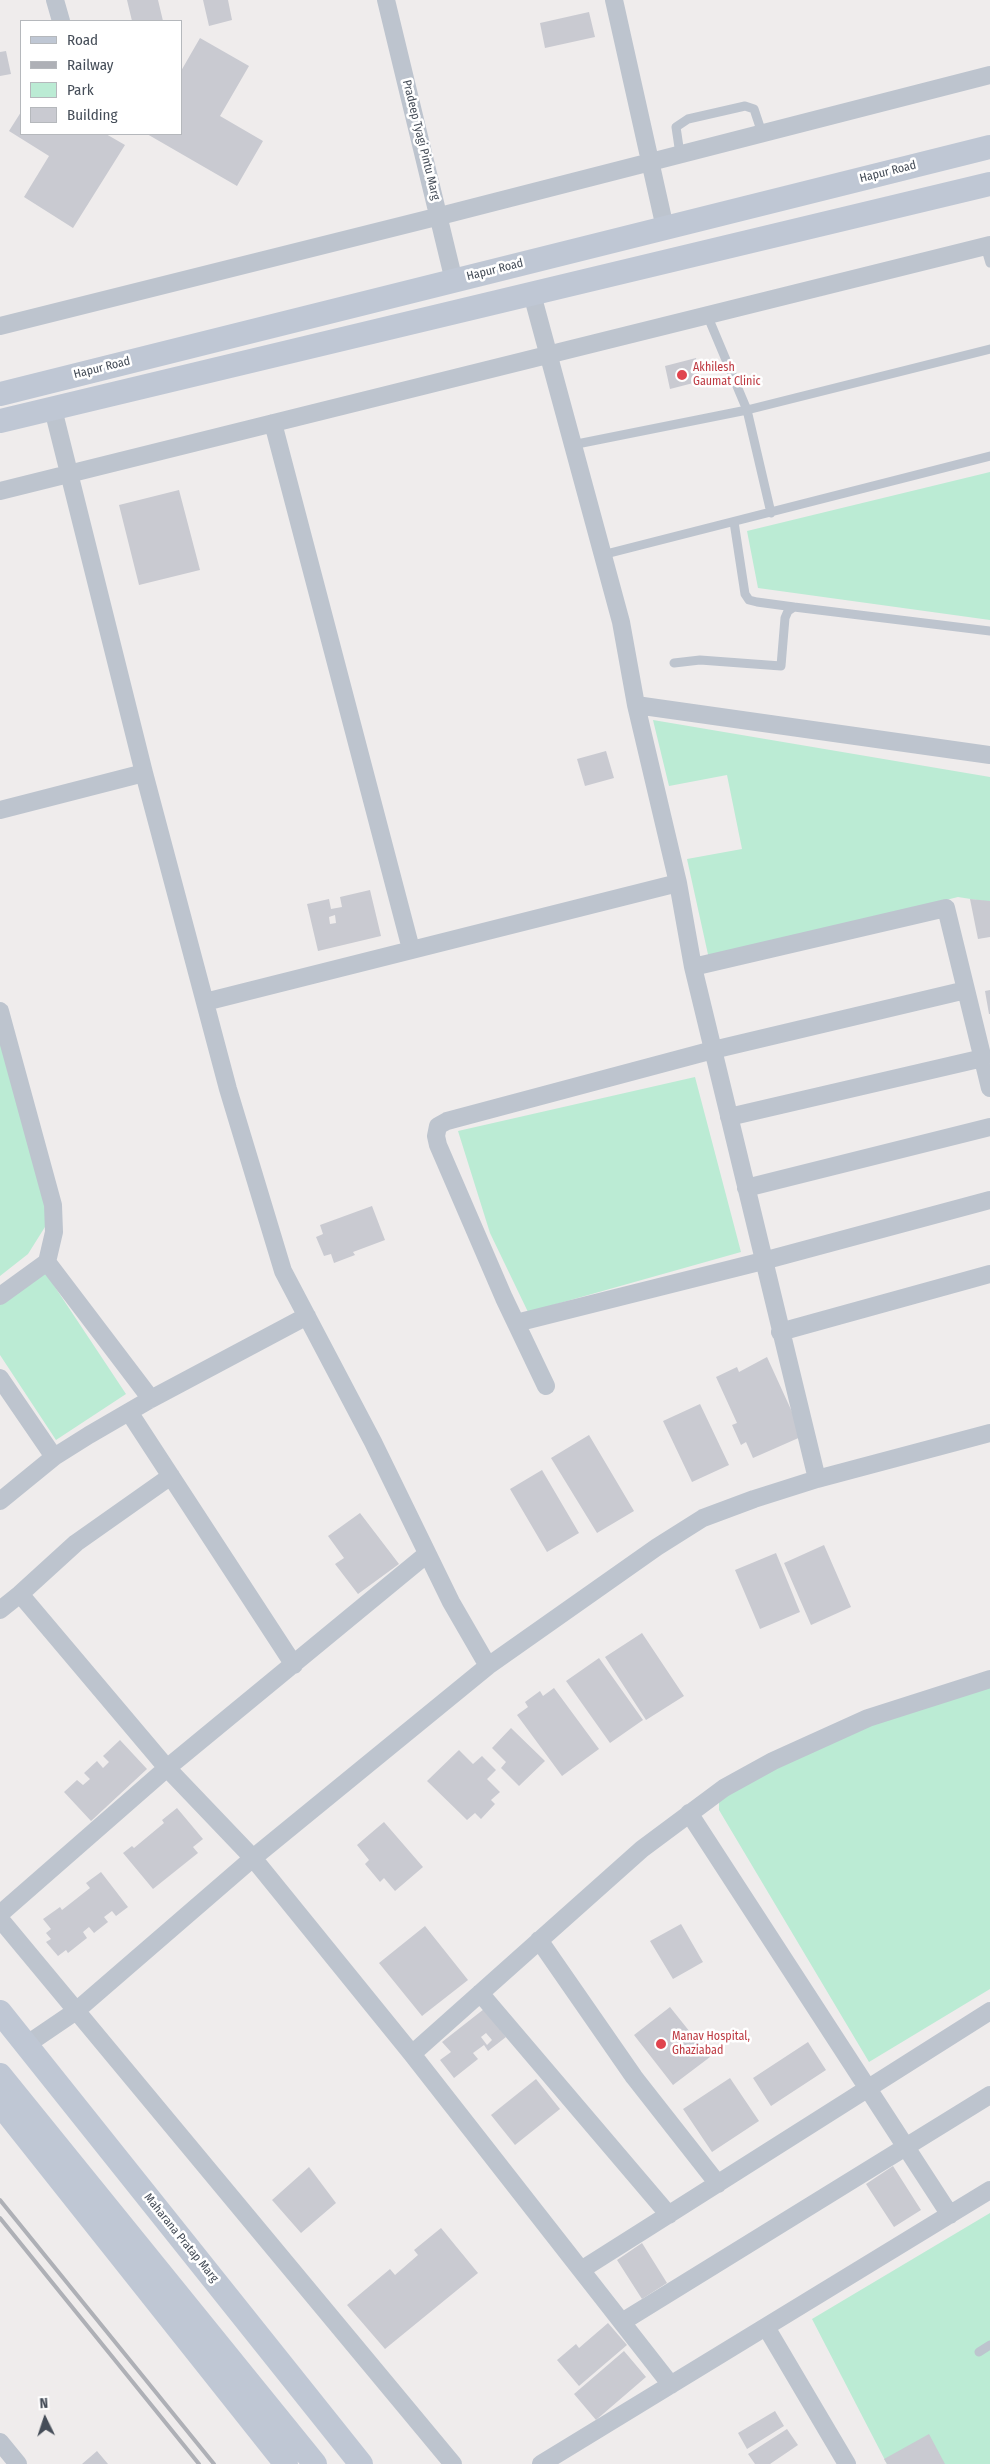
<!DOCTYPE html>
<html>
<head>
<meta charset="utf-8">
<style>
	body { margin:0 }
	#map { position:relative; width:990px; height:2464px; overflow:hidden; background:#efecec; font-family:"Fira Sans Condensed",sans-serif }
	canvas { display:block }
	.legend { position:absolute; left:20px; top:20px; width:162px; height:115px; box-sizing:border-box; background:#fff; border:1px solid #b5b8bc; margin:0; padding:6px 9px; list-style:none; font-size:15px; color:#454d58 }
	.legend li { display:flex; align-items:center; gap:10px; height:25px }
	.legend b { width:25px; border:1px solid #b5b8bc }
	.north { position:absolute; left:20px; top:2394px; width:50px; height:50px; -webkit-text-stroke:4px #fff; paint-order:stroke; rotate:356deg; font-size:14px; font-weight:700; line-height:20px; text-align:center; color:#454d58 }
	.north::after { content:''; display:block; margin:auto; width:18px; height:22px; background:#454d58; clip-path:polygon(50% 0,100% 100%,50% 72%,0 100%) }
</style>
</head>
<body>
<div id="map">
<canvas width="990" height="2464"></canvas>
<ul class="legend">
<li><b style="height:6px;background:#bfc7d4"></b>Road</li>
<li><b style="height:6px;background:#aeb0b6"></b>Railway</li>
<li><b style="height:14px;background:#bbebd4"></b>Park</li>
<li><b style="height:14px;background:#c9cad1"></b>Building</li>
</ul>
<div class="north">N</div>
</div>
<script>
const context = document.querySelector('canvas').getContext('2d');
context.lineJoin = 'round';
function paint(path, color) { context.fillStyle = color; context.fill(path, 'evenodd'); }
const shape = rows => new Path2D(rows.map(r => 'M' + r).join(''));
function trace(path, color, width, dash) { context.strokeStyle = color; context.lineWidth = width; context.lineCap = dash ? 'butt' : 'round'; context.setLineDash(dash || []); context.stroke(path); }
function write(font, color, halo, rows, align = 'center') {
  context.font = font + ' "Fira Sans Condensed",sans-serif'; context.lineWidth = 5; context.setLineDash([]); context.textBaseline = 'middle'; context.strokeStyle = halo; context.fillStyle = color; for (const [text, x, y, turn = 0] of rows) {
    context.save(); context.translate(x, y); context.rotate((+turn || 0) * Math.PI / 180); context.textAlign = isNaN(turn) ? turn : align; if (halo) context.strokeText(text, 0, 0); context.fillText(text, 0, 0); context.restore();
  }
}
paint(shape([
	[990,472,990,620,758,588,747,531],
	[653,720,990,777,990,902,958,897,709,959,687,859,742,849,727,775,669,786],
	[0,1038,50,1219,28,1254,0,1276],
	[695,1077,741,1252,528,1312,490,1233,458,1131],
	[45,1272,126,1394,56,1440,0,1355,0,1301],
	[990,1682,990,1989,869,2062,719,1810,719,1801,773,1761],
	[990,2213,990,2464,887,2464,812,2319]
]), '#bbebd4');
paint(shape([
	[127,0,158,0,163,21,132,21],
	[203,0,228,0,232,20,209,26],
	[589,12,595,37,545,48,540,23],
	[200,38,249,66,220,116,263,141,237,186,147,134,181,134,181,71],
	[6,51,11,74,0,76,0,52],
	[21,112,21,134,106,134,125,145,73,228,24,197,49,156,9,131],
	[696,358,701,381,670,389,665,366],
	[179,490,200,570,139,585,119,505],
	[606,751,614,778,585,786,577,759],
	[370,890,381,936,318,951,307,904,329,899,331,909,342,907,340,897],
	[335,915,336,923,330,924,329,917],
	[970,899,990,901,990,937,978,939],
	[990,990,990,1014,989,1014,985,991],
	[372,1206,385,1240,353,1252,355,1255,334,1263,331,1254,324,1256,316,1237,323,1234,320,1225],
	[767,1357,803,1436,753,1458,746,1442,741,1445,732,1425,737,1423,716,1377,737,1367,739,1372],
	[700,1404,729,1465,692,1482,663,1421],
	[589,1435,634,1511,597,1533,551,1458],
	[542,1470,579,1533,547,1552,510,1489],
	[360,1513,399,1564,358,1594,335,1564,344,1558,328,1536],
	[824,1545,851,1607,811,1625,784,1563],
	[776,1553,800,1612,760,1629,735,1570],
	[642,1633,684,1696,646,1720,605,1657],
	[599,1658,643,1720,610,1743,566,1681],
	[554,1688,599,1749,562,1776,517,1715,528,1707,525,1702,540,1691,543,1696],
	[511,1728,545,1761,519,1786,501,1768,506,1762,492,1748],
	[120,1740,147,1769,91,1821,64,1792,77,1780,83,1785,90,1779,84,1773,97,1761,103,1768,109,1762,103,1756],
	[459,1750,473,1764,482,1756,496,1770,487,1779,500,1792,491,1800,495,1804,481,1819,475,1813,467,1820,427,1781],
	[177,1808,203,1839,193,1847,198,1853,153,1889,123,1853,132,1846,134,1848,164,1823,162,1820],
	[384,1822,423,1867,395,1891,384,1878,380,1882,365,1864,369,1860,357,1845],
	[101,1872,128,1907,116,1916,112,1911,104,1917,108,1922,94,1933,89,1927,83,1932,87,1938,68,1953,66,1950,58,1956,46,1942,51,1939,46,1933,51,1929,43,1919,60,1907,62,1910,90,1888,86,1883],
	[681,1924,703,1962,673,1979,650,1941],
	[425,1926,468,1980,422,2016,379,1963],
	[670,2007,710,2057,673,2085,634,2035],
	[484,2009,506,2037,488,2051,484,2045,473,2053,478,2059,454,2078,440,2060,451,2052,442,2042],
	[486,2033,492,2040,487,2045,481,2037],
	[808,2042,826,2070,771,2106,753,2078],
	[730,2078,759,2121,712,2152,683,2109],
	[536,2079,560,2109,515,2145,491,2115],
	[893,2166,921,2210,894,2227,866,2184],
	[309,2167,336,2203,301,2233,272,2200],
	[441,2228,478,2273,385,2349,347,2305,390,2269,395,2275,418,2255,414,2250],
	[642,2243,667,2283,642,2299,617,2260],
	[608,2323,627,2345,579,2386,557,2360,576,2344,579,2348],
	[624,2351,646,2377,596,2420,574,2394],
	[775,2411,784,2426,747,2449,738,2433],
	[787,2429,798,2445,770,2464,755,2464,748,2454],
	[929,2434,945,2464,887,2464,884,2459],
	[97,2451,108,2464,82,2464]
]), '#c9cad1');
trace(shape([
	[680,154,676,127,688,119,745,106,754,109,762,133],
	[985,246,990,263],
	[708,317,747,410,771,513],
	[572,445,747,410,990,349],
	[734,522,745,594,749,600,757,602,794,607],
	[602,555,990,456],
	[674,663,700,660,781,666,785,618,788,611,794,607,990,631],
	[979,2352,990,2345]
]), '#bdc4ce', 9);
trace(shape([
	[55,0,61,21],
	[386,0,454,281],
	[614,0,665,228],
	[532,294,621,622,636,705,678,883,693,967,817,1479],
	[0,326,440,216,990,75],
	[53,409,144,773,228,1089,283,1271,373,1442,451,1602,488,1666],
	[273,423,411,949],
	[0,491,990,245],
	[636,705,990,755],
	[0,810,144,773],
	[693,967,946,908,990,1088],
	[205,1002,678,883],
	[0,1011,53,1205,54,1232,47,1262,151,1399],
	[729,1117,983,1058],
	[746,1188,990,1127],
	[0,1296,47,1262],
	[516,1323,763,1261,990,1200],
	[780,1332,990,1274],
	[0,1378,54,1457],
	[546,1386,504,1298,438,1145,436,1136,438,1126,447,1121,713,1050,966,990],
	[129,1412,294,1665],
	[0,1501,54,1457,89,1435,151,1399,307,1316],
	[20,1594,76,1543,171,1476],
	[0,1610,20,1594,167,1768,253,1858,412,2054,671,2385],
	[689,1813,950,2215],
	[0,1914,167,1768,427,1554],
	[0,1919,453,2464],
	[539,1940,634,2077,718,2184],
	[480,1993,669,2215],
	[26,2045,76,2011,253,1858,488,1666,657,1547,703,1518,754,1499,817,1479,990,1433],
	[412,2054,642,1849,724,1788,773,1761,868,1718,990,1679],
	[581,2270,990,2011],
	[622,2322,990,2095],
	[766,2327,847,2464],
	[0,2442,18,2464],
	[541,2464,990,2190]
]), '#bdc4ce', 18);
trace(shape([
	[0,394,990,147],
	[0,421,990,184],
	[0,2012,361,2464],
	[0,2075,315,2464],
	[0,2104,286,2464]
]), '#bfc7d4', 24);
trace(shape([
	[0,2200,214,2464],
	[0,2218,199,2464]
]), '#aeb0b6', 4);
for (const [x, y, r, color] of [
	[682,375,6,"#e0444e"],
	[661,2044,6,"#e0444e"]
]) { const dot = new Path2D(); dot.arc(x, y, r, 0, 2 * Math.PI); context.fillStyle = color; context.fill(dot); trace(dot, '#fff', 2); }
write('12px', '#454d58', '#fff', [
	["Pradeep Tyagi Pintu Marg",421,140,76],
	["Hapur Road",888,172,-14],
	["Hapur Road",495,270,-14],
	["Hapur Road",102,368,-14],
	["Maharana Pratap Marg",181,2238,51]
]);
write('12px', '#be3a42', '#fff', [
	["Akhilesh",693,368],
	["Gaumat Clinic",693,382],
	["Manav Hospital,",672,2037],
	["Ghaziabad",672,2051]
], 'left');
</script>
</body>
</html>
